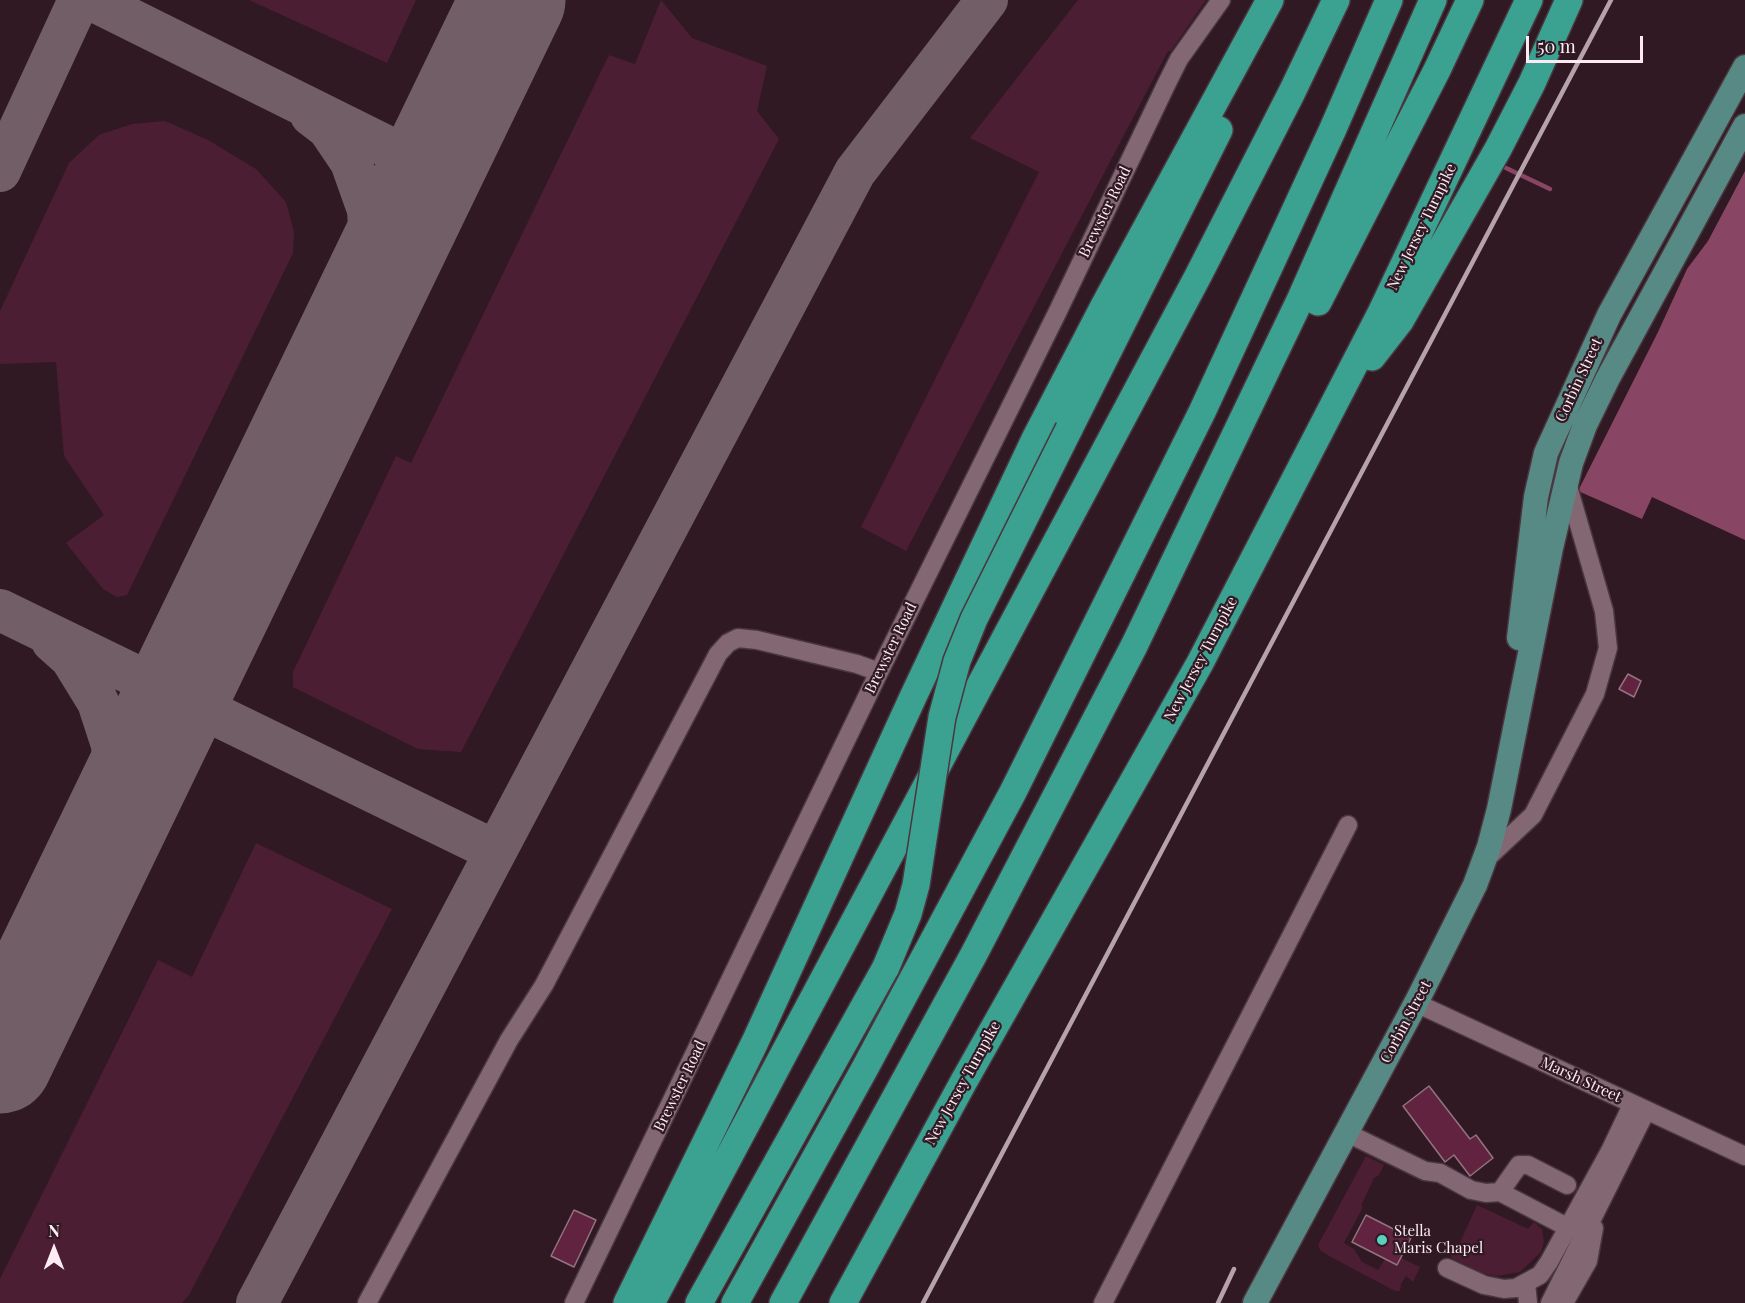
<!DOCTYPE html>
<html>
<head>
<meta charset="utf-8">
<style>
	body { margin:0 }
	#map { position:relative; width:1745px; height:1303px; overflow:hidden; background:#301923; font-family:"Playfair Display",serif }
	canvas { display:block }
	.north { position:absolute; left:24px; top:1219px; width:60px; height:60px; -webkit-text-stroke:4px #301923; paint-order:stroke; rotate:0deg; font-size:16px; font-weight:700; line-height:24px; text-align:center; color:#fcebf2 }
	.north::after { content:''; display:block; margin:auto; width:21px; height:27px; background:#fcebf2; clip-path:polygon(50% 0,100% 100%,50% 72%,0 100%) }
	.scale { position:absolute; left:1526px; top:36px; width:117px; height:27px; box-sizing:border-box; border:3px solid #fcebf2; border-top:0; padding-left:8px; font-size:18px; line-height:21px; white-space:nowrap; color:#fcebf2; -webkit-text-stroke:4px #301923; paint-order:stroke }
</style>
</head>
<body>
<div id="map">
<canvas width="1745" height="1303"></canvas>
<div class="north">N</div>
<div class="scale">50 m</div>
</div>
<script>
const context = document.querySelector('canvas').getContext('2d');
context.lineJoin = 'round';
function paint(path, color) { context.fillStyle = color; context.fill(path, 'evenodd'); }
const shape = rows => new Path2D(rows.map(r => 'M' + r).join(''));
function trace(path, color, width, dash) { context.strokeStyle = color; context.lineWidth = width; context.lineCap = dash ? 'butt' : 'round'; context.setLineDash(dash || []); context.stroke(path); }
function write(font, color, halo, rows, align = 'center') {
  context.font = font + ' "Playfair Display",serif'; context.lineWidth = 4.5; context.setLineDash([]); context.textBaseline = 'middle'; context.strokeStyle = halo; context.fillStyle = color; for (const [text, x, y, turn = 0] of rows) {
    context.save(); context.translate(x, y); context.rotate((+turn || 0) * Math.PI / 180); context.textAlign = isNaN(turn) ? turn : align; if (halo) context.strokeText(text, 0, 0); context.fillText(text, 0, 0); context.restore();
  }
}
paint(shape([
	[249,0,416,0,387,63],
	[661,0,692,38,767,66,757,111,779,139,461,752,418,749,293,687,293,672,396,456,411,463,609,55,635,64],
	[1078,0,1206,0,1171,51,1168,51,906,551,861,527,1039,172,970,138],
	[165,121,208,140,256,169,286,202,294,232,293,253,127,595,117,597,103,589,66,543,104,515,64,456,56,362,0,364,0,311,69,163,99,135,132,124],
	[256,843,392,909,189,1295,182,1303,0,1303,0,1279,158,960,192,977],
	[1366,1156,1384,1165,1379,1175,1374,1178,1361,1206,1363,1207,1344,1243,1354,1249,1362,1262,1378,1270,1385,1259,1397,1265,1401,1258,1420,1267,1413,1282,1406,1276,1401,1284,1400,1291,1395,1291,1331,1257,1320,1250,1318,1245],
	[1477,1205,1528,1229,1534,1222,1542,1229,1544,1242,1541,1252,1520,1272,1496,1276,1481,1273,1453,1259,1445,1249,1448,1242,1458,1247]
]), '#4c1e33');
paint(shape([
	[1745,171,1745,540,1652,497,1642,519,1578,491,1658,332,1687,269,1708,241]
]), '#894664');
trace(shape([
	[1506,168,1550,189]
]), '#894664', 4.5);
trace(shape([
	[92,0,432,169],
	[311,115,328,128,351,162,368,210,371,258,365,298,349,339],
	[0,171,79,0],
	[0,610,495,851],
	[52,641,71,658,98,702,112,745,116,794,103,839,88,878],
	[257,1303,855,172,987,0]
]), '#725e66', 42);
trace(shape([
	[0,1061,513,0]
]), '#725e66', 105);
const building = shape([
	[1628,674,1641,681,1634,697,1619,689,1628,674],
	[1429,1086,1470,1139,1476,1135,1493,1158,1470,1176,1454,1155,1445,1162,1403,1106,1429,1086],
	[574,1210,596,1220,574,1267,551,1256,574,1210],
	[1366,1215,1411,1238,1397,1265,1352,1242,1366,1215]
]);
paint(building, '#622341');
trace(building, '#91747f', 1.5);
const minor = shape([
	[1485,860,1533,815,1595,694,1608,648,1604,611,1567,483],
	[1416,1003,1745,1156],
	[1347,1133,1425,1171,1440,1173,1471,1190,1486,1193,1500,1192,1567,1227],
	[1500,1192,1519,1165,1528,1165,1567,1185],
	[1447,1268,1484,1285,1504,1289,1516,1288,1540,1275,1549,1262,1611,1149,1632,1105],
	[1526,1283,1528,1303],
	[367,1303,509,1040,544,985,718,654,728,643,738,638,757,640,857,664,879,672],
	[574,1303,879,672,1058,311,1166,85,1179,59,1221,0],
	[1103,1303,1348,825],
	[1550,1303,1646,1111],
	[1564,1303,1588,1261,1594,1228]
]);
const major = shape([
	[1519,638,1536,497,1546,453,1609,315,1745,67],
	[1255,1303,1416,1003,1475,885,1489,847,1499,809,1551,548,1571,463,1585,425,1608,378,1745,126]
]);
const highway = shape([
	[1318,302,1437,70,1470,0],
	[1372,357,1400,321,1498,149,1532,83,1569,0],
	[1069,429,1219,130],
	[627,1303,755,1042,913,697,1035,439,1104,306,1270,0],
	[651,1303,1198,276,1292,92,1336,0],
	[699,1303,886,967],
	[735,1303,865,1068,1013,792,1202,412,1332,131,1389,0],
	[783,1303,974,954,1134,646,1301,298,1433,0],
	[843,1303,964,1081,1200,663,1381,313,1529,0]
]);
trace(minor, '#49373f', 21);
trace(major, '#49373f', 27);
trace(highway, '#49373f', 30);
trace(minor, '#836772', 18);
trace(major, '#588a85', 24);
trace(highway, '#3ba191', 27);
trace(shape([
	[923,1303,1611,0],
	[1218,1303,1234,1269]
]), '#b5a2aa', 4.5);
const highwayBridge = shape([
	[886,967,908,914,916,885,942,717,957,661,974,619,1069,429]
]);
trace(highwayBridge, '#49373f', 30, []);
trace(highwayBridge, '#3ba191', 27);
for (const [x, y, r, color] of [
	[1382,1240,6,"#5bcebc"]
]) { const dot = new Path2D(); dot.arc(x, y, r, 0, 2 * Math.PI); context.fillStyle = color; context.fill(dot); trace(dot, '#301923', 2); }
write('15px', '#fcebf2', '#301923', [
	["Brewster Road",1105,212,-64],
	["New Jersey Turnpike",1422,227,-64],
	["Corbin Street",1579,380,-65],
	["Brewster Road",891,648,-64],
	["New Jersey Turnpike",1201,659,-62],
	["Corbin Street",1406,1022,-62],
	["Marsh Street",1581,1080,25],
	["New Jersey Turnpike",963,1083,-61],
	["Brewster Road",680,1086,-64]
]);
write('15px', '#fcebf2', '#301923', [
	["Stella",1394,1231],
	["Maris Chapel",1394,1248]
], 'left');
</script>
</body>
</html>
